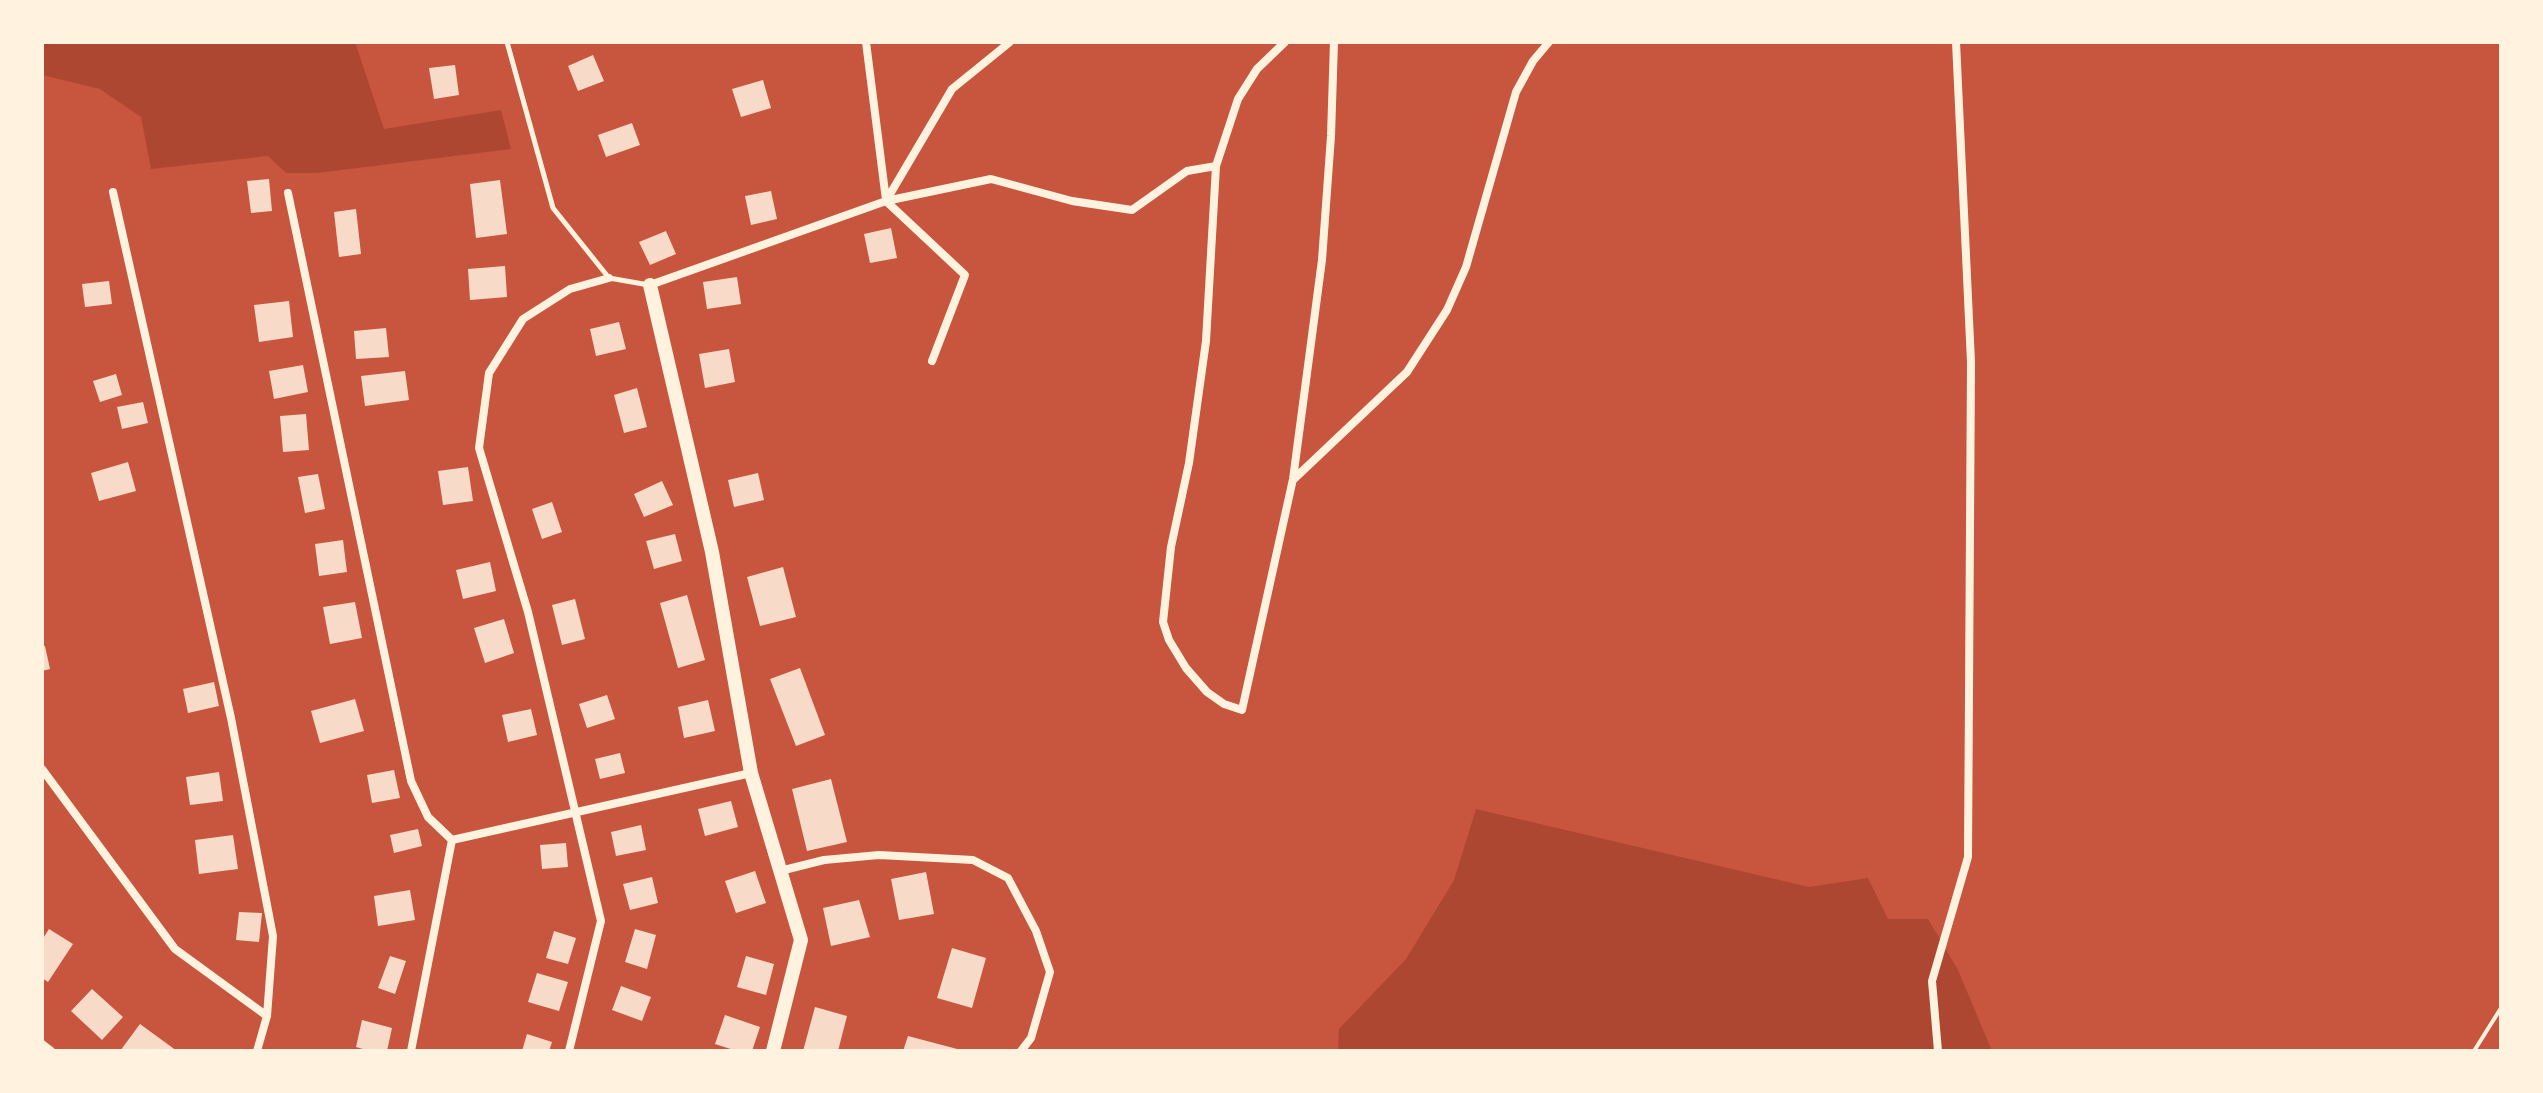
<!DOCTYPE html>
<html>
<head>
<meta charset="utf-8">
<style>
	body { margin:0 }
	#map { position:relative; width:2543px; height:1093px; overflow:hidden; background:#c8553d; font-family:"Noto Sans",sans-serif }
	canvas { display:block }
	.frame { position:absolute; inset:0; border:44px solid #fff3e0; pointer-events:none }
</style>
</head>
<body>
<div id="map">
<canvas width="2543" height="1093"></canvas>
<div class="frame"></div>
</div>
<script>
const context = document.querySelector('canvas').getContext('2d');
context.lineJoin = 'round';
function paint(path, color) { context.fillStyle = color; context.fill(path, 'evenodd'); }
const shape = rows => new Path2D(rows.map(r => 'M' + r).join(''));
function trace(path, color, width, dash) { context.strokeStyle = color; context.lineWidth = width; context.lineCap = dash ? 'butt' : 'round'; context.setLineDash(dash || []); context.stroke(path); }
paint(shape([
	[42,42,355,42,384,129,501,110,511,149,317,173,286,173,268,156,151,169,141,117,100,89,42,75],
	[1476,809,1809,887,1868,878,1888,919,1928,919,1958,970,1992,1051,1338,1051,1339,1029,1406,959,1454,880]
]), '#ae4732');
paint(shape([
	[593,55,604,81,578,91,568,66],
	[455,65,459,95,434,99,429,68],
	[763,80,771,108,741,117,732,89],
	[632,123,640,145,606,157,598,135],
	[269,179,272,211,251,213,247,181],
	[500,180,507,234,476,238,470,184],
	[771,191,777,219,751,225,745,196],
	[356,209,361,254,339,257,334,212],
	[891,228,897,258,870,263,864,234],
	[666,231,676,254,650,265,639,242],
	[505,266,507,297,470,300,468,269],
	[737,277,741,304,707,309,703,282],
	[109,281,112,304,85,307,82,284],
	[289,301,293,337,259,342,254,305],
	[619,322,626,349,596,356,590,329],
	[386,328,389,357,356,359,354,331],
	[729,349,735,382,705,388,699,354],
	[303,365,308,392,274,399,269,371],
	[405,371,409,400,365,406,361,376],
	[116,374,122,395,100,402,93,381],
	[637,388,647,427,624,433,614,395],
	[143,402,148,423,122,429,117,407],
	[306,414,309,450,283,452,280,416],
	[128,462,136,491,99,501,91,473],
	[468,467,473,501,443,505,438,471],
	[758,473,764,500,734,507,728,480],
	[318,474,325,509,305,513,298,477],
	[662,481,673,505,644,517,634,494],
	[552,502,562,532,542,539,532,509],
	[675,534,682,561,654,569,646,541],
	[343,540,347,572,319,576,315,544],
	[490,562,496,591,463,599,456,570],
	[783,567,796,617,760,626,747,577],
	[687,595,705,660,678,668,660,603],
	[575,599,585,639,562,645,552,605],
	[355,602,362,638,330,644,323,607],
	[504,619,514,653,485,663,474,628],
	[42,646,45,646,50,669,42,671],
	[800,668,825,735,796,746,770,679],
	[214,682,219,706,188,713,183,689],
	[607,695,615,719,587,728,579,704],
	[355,699,364,731,320,743,311,711],
	[708,700,715,731,684,738,678,707],
	[531,709,537,735,508,742,502,715],
	[620,753,625,773,600,779,595,759],
	[394,770,400,798,372,803,367,775],
	[219,772,223,801,190,805,186,777],
	[831,779,847,842,807,851,792,789],
	[731,801,738,827,705,836,698,809],
	[641,825,646,850,616,856,611,832],
	[418,829,422,846,394,853,390,835],
	[233,835,238,869,199,874,195,840],
	[566,843,568,867,542,869,540,845],
	[755,871,766,903,736,913,725,881],
	[926,872,934,914,899,920,891,879],
	[652,877,658,903,630,910,623,884],
	[410,890,415,920,378,926,374,896],
	[859,900,870,937,831,946,823,908],
	[239,912,262,913,259,942,236,940],
	[49,929,73,944,48,982,42,978,42,940],
	[635,929,656,935,647,969,625,962],
	[554,931,576,938,568,964,546,958],
	[952,948,986,958,972,1008,937,998],
	[390,956,406,961,395,994,378,988],
	[746,956,774,964,766,995,737,987],
	[537,973,568,982,559,1011,528,1002],
	[621,986,651,997,642,1021,612,1010],
	[92,989,123,1017,102,1040,71,1011],
	[815,1007,847,1016,838,1051,803,1051],
	[725,1015,760,1027,752,1051,737,1051,715,1044],
	[362,1020,392,1028,387,1051,370,1051,356,1047],
	[140,1024,177,1051,120,1051],
	[527,1034,552,1042,549,1051,522,1051],
	[908,1036,961,1050,961,1051,903,1051]
]), '#f7dbc8');
trace(shape([
	[2474,1051,2501,1008]
]), '#fff3e0', 4);
trace(shape([
	[507,42,553,208,609,278,649,285]
]), '#fff3e0', 5);
trace(shape([
	[866,42,886,200],
	[1216,166,1238,99,1257,69,1285,42],
	[113,192,231,718,273,936,267,1016,257,1051],
	[288,193,411,781,428,817,452,840,751,773],
	[650,285,886,201,952,89,1010,42],
	[932,361,965,275,886,201,991,179,1072,201,1132,210,1187,171,1216,166,1206,341,1189,463,1171,547,1163,622,1169,640,1186,668,1207,692,1224,704,1242,710,1293,479,1322,260,1331,136,1334,42],
	[1294,479,1407,372,1447,310,1466,267,1516,92,1533,61,1549,42],
	[42,769,175,949,267,1016],
	[780,871,824,860,879,855,973,860,1008,878,1036,931,1050,972,1031,1038,1021,1051],
	[42,1044,51,1051],
	[411,1051,452,840],
	[569,1051,601,921,528,612,479,448,489,373,523,319,570,289,609,278],
	[1938,1051,1932,981,1968,857,1971,362,1956,42]
]), '#fff3e0', 8);
trace(shape([
	[650,285,712,552,751,773,801,940,773,1051]
]), '#fff3e0', 14);
</script>
</body>
</html>
